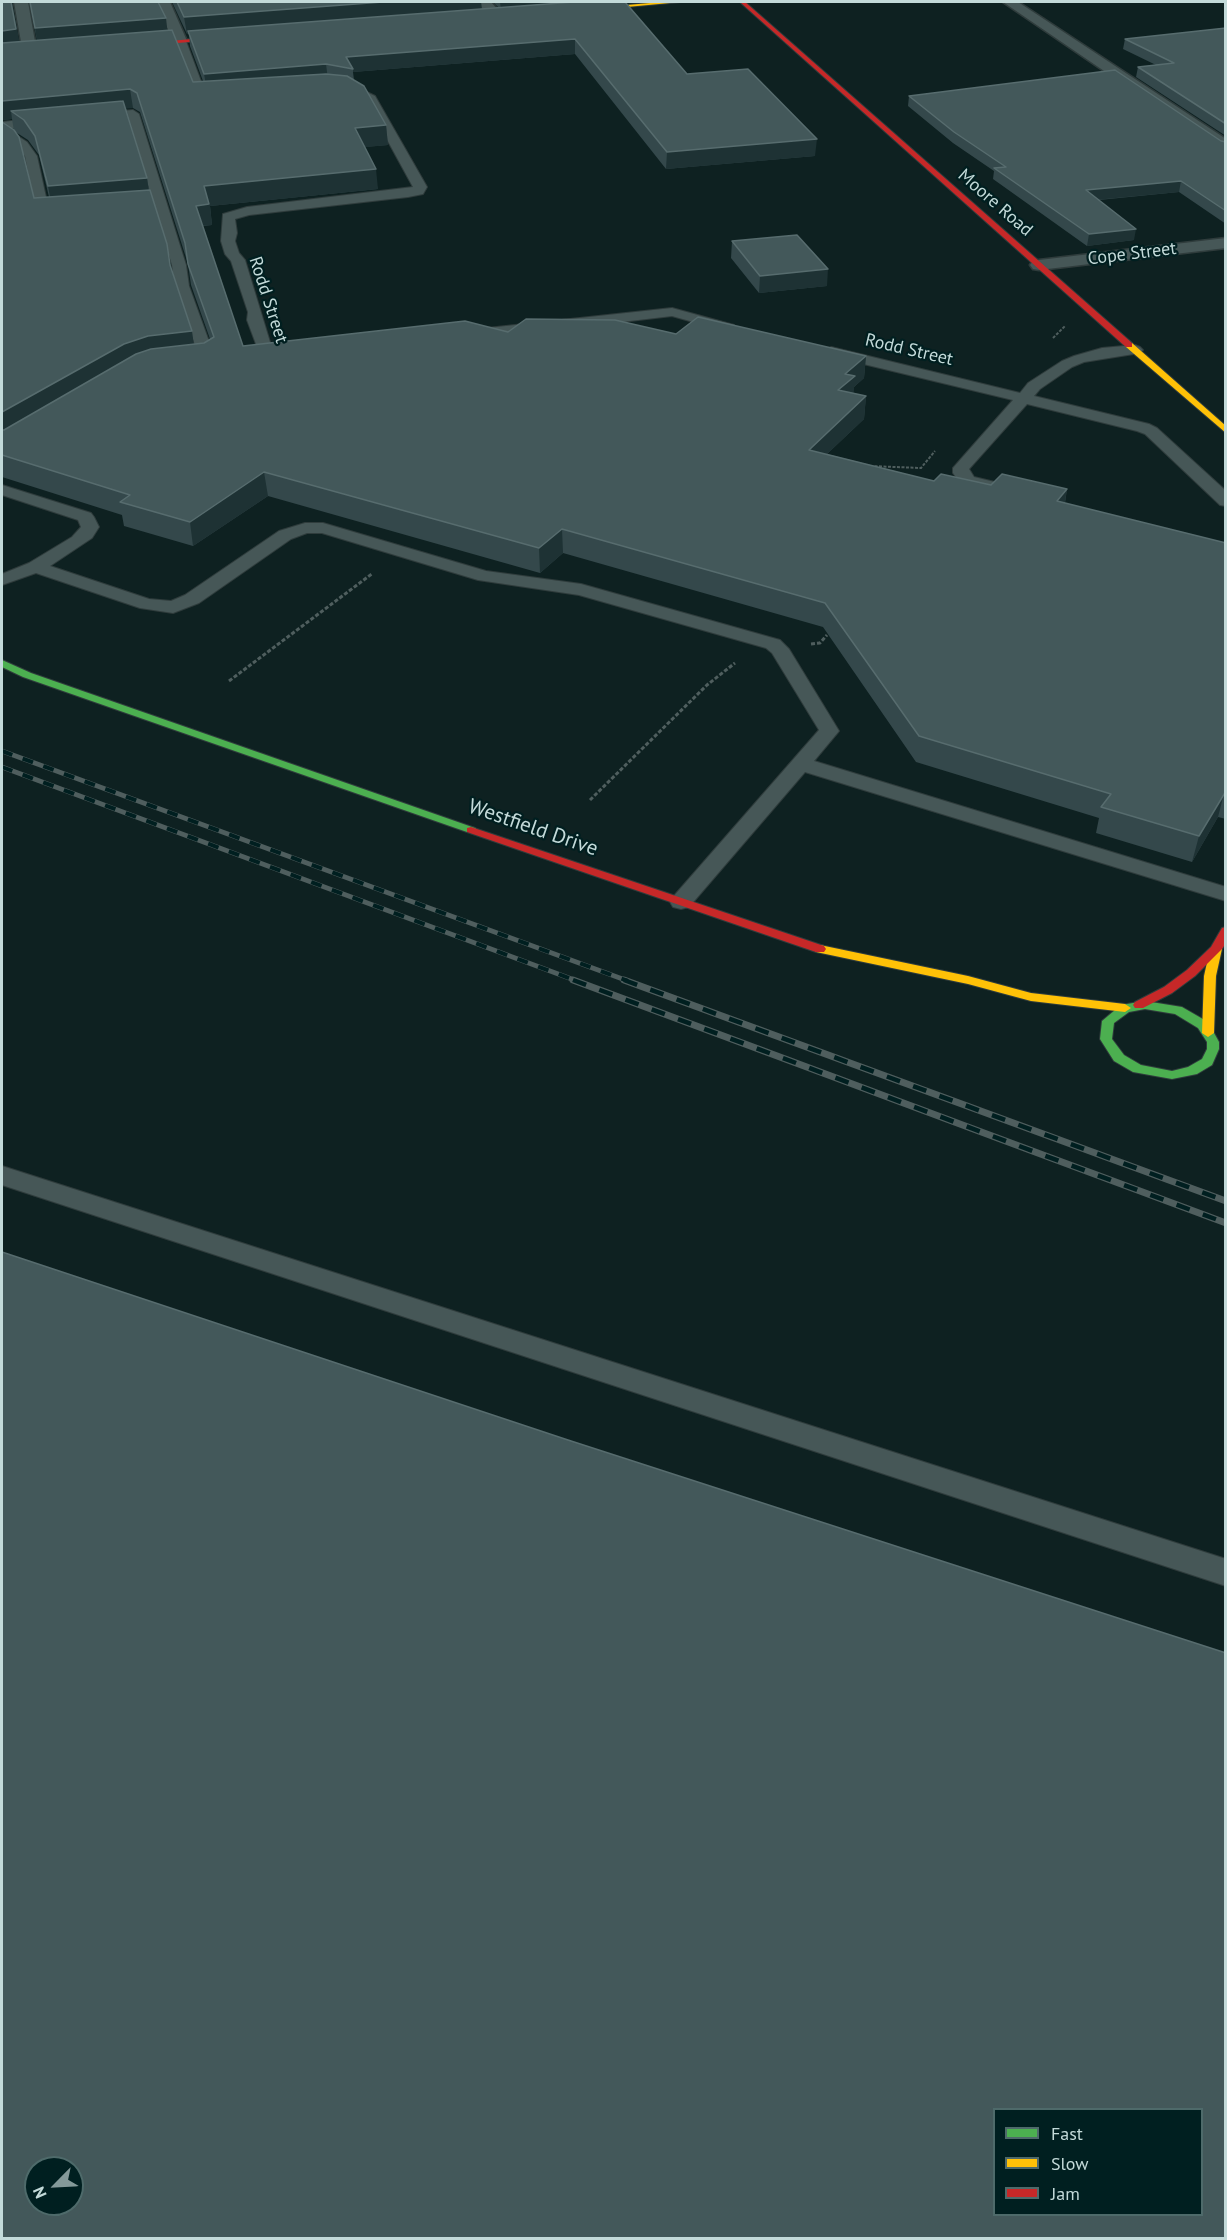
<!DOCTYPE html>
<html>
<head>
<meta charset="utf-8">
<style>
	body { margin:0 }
	#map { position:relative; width:1227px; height:2240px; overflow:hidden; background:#0e2121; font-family:"PT Sans",sans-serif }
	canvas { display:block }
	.frame { position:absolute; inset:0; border:3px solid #c3dad9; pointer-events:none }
	.legend { position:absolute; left:993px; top:2108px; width:210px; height:108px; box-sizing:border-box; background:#001f20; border:2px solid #4e6a6a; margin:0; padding:8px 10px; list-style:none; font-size:18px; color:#c3dad9 }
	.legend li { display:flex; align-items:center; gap:12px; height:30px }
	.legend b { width:30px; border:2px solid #4e6a6a }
	.north { position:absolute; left:24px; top:2156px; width:60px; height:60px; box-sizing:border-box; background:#001f20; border:2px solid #4e6a6a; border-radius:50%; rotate:246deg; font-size:16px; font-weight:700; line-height:24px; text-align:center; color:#c3dad9 }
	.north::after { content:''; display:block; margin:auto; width:21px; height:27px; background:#849999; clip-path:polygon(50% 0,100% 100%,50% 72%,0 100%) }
</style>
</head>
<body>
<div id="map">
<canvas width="1227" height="2240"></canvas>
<div class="frame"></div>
<ul class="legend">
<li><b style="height:8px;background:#4caf50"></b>Fast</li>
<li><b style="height:8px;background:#ffc107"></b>Slow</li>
<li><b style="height:8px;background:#c62828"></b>Jam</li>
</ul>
<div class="north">N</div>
</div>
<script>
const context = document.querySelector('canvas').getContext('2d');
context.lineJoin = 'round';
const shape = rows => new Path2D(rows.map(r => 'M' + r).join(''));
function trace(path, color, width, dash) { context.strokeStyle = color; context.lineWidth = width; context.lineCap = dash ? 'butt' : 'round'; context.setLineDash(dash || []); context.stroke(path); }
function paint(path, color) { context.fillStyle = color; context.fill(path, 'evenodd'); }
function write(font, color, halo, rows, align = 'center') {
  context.font = font + ' "PT Sans",sans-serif'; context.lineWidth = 4.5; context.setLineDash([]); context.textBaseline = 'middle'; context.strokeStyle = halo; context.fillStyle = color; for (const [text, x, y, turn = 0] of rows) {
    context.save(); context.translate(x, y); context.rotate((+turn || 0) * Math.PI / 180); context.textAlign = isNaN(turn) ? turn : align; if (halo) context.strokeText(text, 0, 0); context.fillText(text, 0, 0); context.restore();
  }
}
const lane = shape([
	[180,38,186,41,205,92,224,92,224,98,197,99,174,41,180,38],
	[340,82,356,87,375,96,427,187,423,194,408,197,249,215,235,219,237,233,235,241,239,253,245,260,273,352,286,350,294,355,286,360,262,360,247,320,248,312,231,261,225,254,221,241,223,214,247,207,413,187,366,101,348,91,336,88,336,84,340,82],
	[133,110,139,114,186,265,189,286,215,358,212,361,187,365,179,360,182,357,198,354,175,286,172,265,128,118,94,121,88,117,94,113,133,110],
	[48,117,52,118,52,124,7,129,27,142,37,156,49,211,62,210,69,214,62,218,47,219,36,213,25,156,19,148,2,136,2,122,48,117],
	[672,308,734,325,736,328,729,332,672,316,469,340,461,335,469,330,672,308],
	[1135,345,1140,347,1143,350,1140,353,1084,362,1072,367,1040,389,1034,396,1149,424,1157,428,1226,491,1226,506,1220,505,1145,434,1137,431,1027,404,969,469,974,477,1007,485,1010,489,1007,493,1001,494,962,485,953,473,953,468,1013,400,826,355,823,352,831,347,1020,393,1028,383,1062,361,1074,356,1102,348,1135,345],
	[2,485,91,513,94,517,99,527,92,538,50,566,149,599,171,601,185,595,279,531,305,523,323,523,486,571,581,584,780,640,789,649,839,731,814,761,1226,887,1226,901,805,772,689,907,681,909,673,907,670,902,673,897,819,730,772,653,766,648,579,595,478,580,322,533,307,533,291,539,199,603,173,613,140,608,36,573,2,585,2,574,29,563,72,537,81,527,78,520,2,495,2,485],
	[2,1166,1226,1559,1226,1586,2,1185,2,1166]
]);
const street = shape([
	[14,2,28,2,37,53,35,56,25,56,23,53,14,2],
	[156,2,170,2,187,41,185,44,180,45,173,41,156,2],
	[477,2,491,2,503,16,501,19,491,19,477,2],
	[1003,2,1018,2,1226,139,1226,152,1220,150,1003,2],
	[1226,238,1226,248,1039,270,1033,269,1030,265,1033,261,1039,260,1226,238]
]);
const fast = shape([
	[2,660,31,673,475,828,477,830,475,832,467,832,23,677,2,667,2,660],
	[1145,1001,1182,1007,1208,1022,1219,1042,1219,1049,1212,1065,1197,1074,1172,1079,1133,1072,1114,1061,1100,1039,1102,1021,1121,1005,1145,1001],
	[1145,1009,1175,1014,1198,1028,1207,1042,1207,1049,1202,1059,1188,1067,1172,1071,1141,1065,1124,1055,1112,1039,1114,1023,1129,1012,1145,1009]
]);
const slow = shape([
	[662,2,681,2,583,11,580,9,662,2],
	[1126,343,1132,343,1226,426,1226,433,1126,347,1126,343],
	[820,945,968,976,1031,993,1125,1004,1131,1008,1125,1012,1031,1001,968,984,816,952,814,949,816,946,820,945],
	[1216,945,1222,949,1216,976,1214,1033,1208,1037,1202,1033,1204,976,1210,949,1216,945]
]);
const jam = shape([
	[740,2,745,2,1132,343,1132,347,1126,347,740,2],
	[233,35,235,38,132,47,129,45,233,35],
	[471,827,824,946,826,949,824,952,816,952,467,832,467,828,471,827],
	[1226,927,1226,943,1222,949,1195,976,1172,993,1143,1008,1135,1008,1133,1005,1135,1002,1164,987,1187,970,1211,947,1222,928,1226,927]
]);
trace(lane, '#2f3c3c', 2);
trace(street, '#2f3c3c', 3);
trace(fast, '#2f3c3c', 2);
trace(slow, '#2f3c3c', 2);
trace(jam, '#2f3c3c', 2);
trace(shape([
	[1053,338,1065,326],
	[870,466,921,468,935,451]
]), '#4f5e5e', 2, [3, 1.5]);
trace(shape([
	[811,644,820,643,827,635],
	[229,681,373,573],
	[590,800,707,685,735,663]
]), '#4f5e5e', 3, [4, 2]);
paint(lane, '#465757');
paint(street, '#465757');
paint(fast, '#4caf50');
paint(slow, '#ffc107');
paint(jam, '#c62828');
const railFar1 = shape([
	[2,751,628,981],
	[2,767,577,981]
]);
const rail = shape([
	[573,980,1226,1223],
	[624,980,1226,1201]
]);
trace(railFar1, '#4f5e5e', 5);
trace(rail, '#4f5e5e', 7);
trace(railFar1, '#001f20', 4, [11]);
trace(rail, '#001f20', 4.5, [14]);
paint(shape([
	[2,2,12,2,19,42,37,40,29,2,158,2,167,30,193,82,203,81,190,46,189,34,187,34,172,2,481,2,482,9,498,7,493,2,625,2,687,74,815,156,666,169,575,54,353,72,354,80,386,125,388,145,364,147,378,189,210,206,212,225,203,226,243,346,508,332,676,334,866,356,864,378,854,387,853,393,866,396,864,419,827,454,934,481,991,485,1067,489,1065,503,1226,543,1226,819,1218,817,1192,862,1096,833,1099,818,916,762,823,627,563,553,540,573,268,496,193,546,124,526,122,515,2,477,2,122,34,198,49,197,39,155,28,140,14,131,12,119,2,120],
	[126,108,133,108,140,112,188,264,191,285,210,339,204,343,194,344,170,266,149,190,147,178],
	[1226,28,1226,136,1136,77,1138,67,1156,65,1123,49,1125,39],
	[909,96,1226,142,1226,224,1179,192,1099,200,1134,240,1087,246,993,179,994,171,953,143,908,106],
	[732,241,827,286,759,293,731,258]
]), '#34484b');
paint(shape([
	[11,2,13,2,12,2,20,47,2,49,2,31],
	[383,2,481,2,482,11,188,31,189,34,187,34,184,17],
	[500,2,609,2,501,10],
	[166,18,168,36,38,46,35,28],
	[575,39,575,54,353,72,353,69,346,57],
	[326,64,328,80,207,90,204,74],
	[130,89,133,108,21,118,11,111,12,119,2,120,2,101],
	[386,125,388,145,356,148,355,128],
	[817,139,815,156,666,169,667,152],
	[376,169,378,189,210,206,212,225,199,226,196,206,204,186],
	[147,178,150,199,52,207,48,186],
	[1181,181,1179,192,1084,201,1086,190],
	[1136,229,1134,240,1087,246,1089,234],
	[828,269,827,286,759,293,760,276],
	[192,331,195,353,2,438,2,412,124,344,148,336],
	[866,356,864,378,854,387,853,399,838,390,845,374],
	[866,396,864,419,807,473,809,450],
	[264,472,268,496,193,546,190,522],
	[1067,489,1063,513,1057,501],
	[562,529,563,553,540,573,539,548],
	[1225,790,1218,817,1192,862,1199,836]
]), '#1e3234');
const building = shape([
	[2,2,11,2,16,29,2,31,2,2],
	[30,2,158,2,166,18,35,28,30,2],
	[177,2,383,2,184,17,177,2],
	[574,2,625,2,687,74,748,69,817,139,667,152,575,39,346,57,353,69,326,64,204,74,188,31,574,2],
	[1226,28,1226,124,1138,67,1174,63,1125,39,1226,28],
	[172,30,193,82,326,74,347,76,364,86,386,125,355,128,376,169,204,186,209,204,196,206,243,346,465,321,508,332,526,319,615,320,676,334,698,317,866,356,845,374,855,376,838,390,866,396,809,450,934,481,941,474,991,485,1002,474,1067,489,1057,501,1226,543,1226,791,1199,836,1101,807,1111,794,919,736,825,603,562,529,539,548,264,472,190,522,120,502,130,495,2,455,2,430,4,430,136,354,151,349,204,343,214,337,188,264,185,243,137,93,130,89,2,101,2,43,172,30],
	[1115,70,1221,141,1226,142,1226,211,1181,181,1086,190,1136,229,1089,234,994,168,1006,167,954,132,909,96,1115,70],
	[123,101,147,178,48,186,35,136,24,120,11,111,123,101],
	[2,122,14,130,19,137,34,198,150,190,167,244,170,265,192,331,148,336,124,344,2,412,2,122],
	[797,235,828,269,760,276,732,241,797,235],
	[2,1252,568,1440,1226,1653,1226,2238,2,2238,2,1252],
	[994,2109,1202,2109,1202,2214,994,2214,994,2109],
	[36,2168,72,2168,72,2204,36,2204,36,2168]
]);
paint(building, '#43585a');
trace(building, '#576c6e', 1.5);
write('18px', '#c3dad9', '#001f20', [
	["Moore Road",995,203,41],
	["Cope Street",1132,254,-7],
	["Rodd Street",268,300,72],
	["Rodd Street",909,350,13]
]);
write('21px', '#c3dad9', '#001f20', [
	["Westfield Drive",533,828,19]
]);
</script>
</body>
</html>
